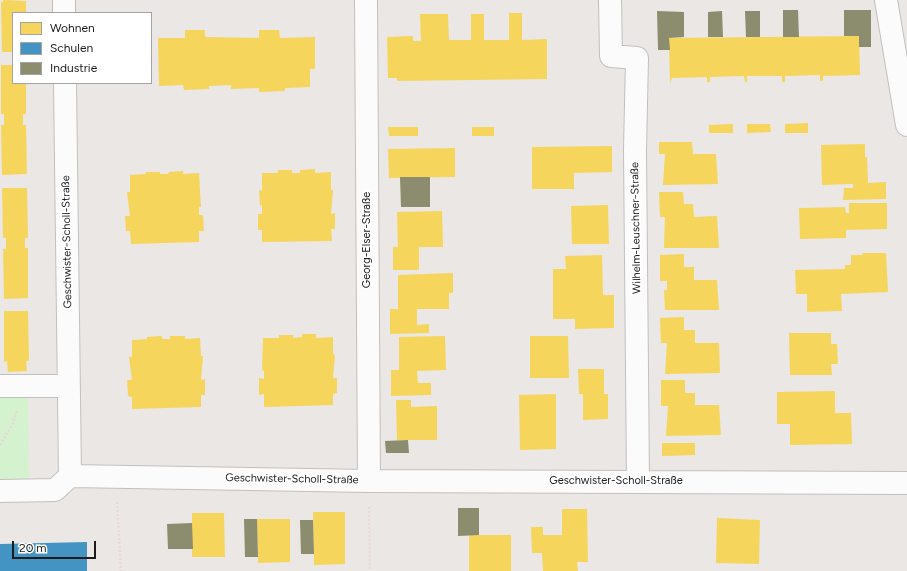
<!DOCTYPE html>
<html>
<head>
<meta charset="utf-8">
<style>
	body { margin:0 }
	#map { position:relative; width:907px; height:571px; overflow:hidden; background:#ebe7e4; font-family:Figtree,sans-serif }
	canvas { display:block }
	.legend { position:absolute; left:12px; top:12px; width:140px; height:72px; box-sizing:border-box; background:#fff; border:1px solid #a4a4a4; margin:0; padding:5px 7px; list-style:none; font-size:12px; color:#1c1c1c }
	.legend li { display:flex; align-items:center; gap:8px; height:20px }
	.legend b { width:20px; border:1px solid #a4a4a4 }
	.scale { position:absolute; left:12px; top:541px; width:84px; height:18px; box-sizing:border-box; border:2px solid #1c1c1c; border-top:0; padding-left:5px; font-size:12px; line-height:14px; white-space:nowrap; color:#1c1c1c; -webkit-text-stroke:3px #fff; paint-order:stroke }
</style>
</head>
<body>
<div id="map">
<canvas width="907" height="571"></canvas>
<ul class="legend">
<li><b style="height:11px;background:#f6d55c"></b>Wohnen</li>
<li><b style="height:11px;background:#4393c3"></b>Schulen</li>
<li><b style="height:11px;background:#8c8c6e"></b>Industrie</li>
</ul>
<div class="scale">20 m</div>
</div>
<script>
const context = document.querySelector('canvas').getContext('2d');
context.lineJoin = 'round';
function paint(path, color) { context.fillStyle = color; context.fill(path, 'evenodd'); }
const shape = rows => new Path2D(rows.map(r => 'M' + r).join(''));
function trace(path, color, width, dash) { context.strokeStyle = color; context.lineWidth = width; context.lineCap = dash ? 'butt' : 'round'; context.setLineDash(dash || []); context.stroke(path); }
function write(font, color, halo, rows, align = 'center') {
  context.font = font + ' Figtree,sans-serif'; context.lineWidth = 4; context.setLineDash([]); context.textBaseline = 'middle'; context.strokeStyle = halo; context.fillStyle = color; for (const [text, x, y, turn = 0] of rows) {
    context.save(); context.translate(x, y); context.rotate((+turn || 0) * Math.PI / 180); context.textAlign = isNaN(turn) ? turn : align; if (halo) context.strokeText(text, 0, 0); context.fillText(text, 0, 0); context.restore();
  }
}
paint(shape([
	[0,392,28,397,29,482,0,479]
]), '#d4f2cd');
paint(shape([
	[3,0,26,1,26,13,13,13,13,52,2,52,1,2,3,2],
	[509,13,522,13,522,40,547,39,547,79,397,81,397,78,388,78,387,37,413,36,413,41,421,41,420,14,448,14,449,40,471,40,471,14,484,14,484,40,509,40],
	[185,30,205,30,205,37,259,38,259,30,279,30,280,38,315,37,315,69,310,69,310,87,285,88,285,91,259,92,259,88,231,89,231,85,209,86,209,89,184,90,183,85,159,86,158,38,185,38],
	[859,36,860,75,823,76,823,81,820,81,820,75,785,76,785,82,782,82,782,76,747,76,747,82,745,82,744,76,710,77,710,82,707,82,707,77,672,78,670,83,669,38],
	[1,65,13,65,13,83,26,83,26,114,23,114,23,125,26,125,27,174,2,175,1,125,4,125,4,114,1,114],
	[808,123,808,133,785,133,785,124],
	[733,124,733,133,709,133,709,125],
	[747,124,770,124,771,132,747,133],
	[388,127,418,127,418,136,389,136],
	[472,127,494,127,494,136,472,136],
	[659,142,692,142,693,154,716,154,718,184,663,185,665,154,659,154],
	[865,144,865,157,867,157,868,183,886,182,886,199,843,200,844,188,853,188,853,184,822,185,821,145],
	[612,146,612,172,574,173,574,189,532,189,532,147],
	[455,148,455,177,389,178,388,149],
	[315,169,315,173,331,172,331,190,333,190,331,214,335,213,335,229,331,229,332,241,262,242,262,230,258,230,258,214,262,214,262,205,260,206,259,190,262,191,262,173,278,173,278,170,292,170,292,173,300,173,300,170],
	[183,171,183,174,199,173,201,207,199,207,199,215,203,215,204,231,199,231,199,242,131,244,130,231,126,231,125,216,130,216,127,192,130,192,130,175,146,174,146,172,160,172,160,174,168,174,169,172],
	[2,188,27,188,28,238,25,238,25,248,28,248,28,298,4,299,3,249,6,249,6,238,3,238],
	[659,192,683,192,684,204,693,204,694,217,717,216,719,248,664,248,665,217,660,217],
	[849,203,887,203,887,229,846,230,846,238,800,239,799,208,845,207,846,213,849,213],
	[608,205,609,244,572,244,571,206],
	[442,211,443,247,419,247,419,270,393,270,393,247,398,247,397,212],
	[862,253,886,253,888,292,841,294,842,311,807,312,807,294,796,294,795,270,845,269,845,265,851,265,851,255,863,255],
	[684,254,684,267,694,267,694,280,717,280,719,310,665,310,664,290,667,290,667,281,660,281,660,255],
	[602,255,603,295,614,295,614,328,575,329,575,319,553,319,553,269,566,269,565,256],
	[453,273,453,293,449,293,449,309,417,309,417,325,429,324,429,333,390,334,390,309,398,309,398,275],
	[4,311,28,311,29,361,26,361,27,371,8,372,7,361,4,362],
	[684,317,684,330,695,330,695,343,719,343,720,373,665,374,667,343,661,343,660,318],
	[789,333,831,333,831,344,837,344,838,364,831,364,832,375,790,375],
	[302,334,316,334,316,338,333,337,333,354,335,355,333,378,337,378,337,393,333,394,333,405,264,407,264,394,259,395,259,378,264,379,264,370,262,371,263,338,279,338,279,335,294,335,293,338,302,337],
	[162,336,162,339,170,339,170,336,185,336,185,339,200,338,201,356,203,356,201,380,205,379,205,395,201,395,201,407,132,409,132,397,128,396,127,380,132,380,129,357,132,357,132,340,147,339,147,337],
	[445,336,446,370,417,371,418,383,431,383,431,395,391,396,391,370,399,370,399,337],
	[530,336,568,336,569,378,530,378],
	[578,369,604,369,604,394,608,394,608,419,583,420,583,394,579,394],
	[661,380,685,380,685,393,695,393,695,405,719,405,721,435,666,436,668,406,661,406],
	[835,391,835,413,851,413,852,444,790,445,790,424,777,424,777,392],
	[556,394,556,449,520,450,519,395],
	[396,400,411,400,411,407,437,406,437,440,397,440],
	[662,443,695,443,695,455,662,456],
	[562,509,587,509,588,562,577,562,578,571,543,571,542,553,532,553,531,527,543,527,543,535,562,535],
	[313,512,345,512,345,564,314,565],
	[192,513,224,513,225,557,192,557],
	[717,518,760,520,759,564,716,563],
	[257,519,290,519,290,562,258,563],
	[469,535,511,535,511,571,469,571]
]), '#f6d55c');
paint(shape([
	[87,542,87,571,0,571,0,544]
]), '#4393c3');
paint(shape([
	[783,10,798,10,799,37,783,37],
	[844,10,871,10,871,47,859,47,859,36,844,36],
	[657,11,684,12,684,37,669,38,670,50,658,50],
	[722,11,723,37,708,37,708,12],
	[745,11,760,11,760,37,746,37],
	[400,177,430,177,430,207,401,207],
	[408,440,409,453,386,453,385,441],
	[458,508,479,508,479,535,458,536],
	[244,519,257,519,258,557,245,557],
	[300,520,313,520,314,554,301,554],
	[192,523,193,549,168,549,167,524]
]), '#8c8c6e');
const minor = shape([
	[64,0,64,13],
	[366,0,369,481],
	[610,0,611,56,637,58,635,150,638,481],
	[886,0,907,125],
	[65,83,70,476,369,481,907,483],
	[0,386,68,386],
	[0,491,55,490,70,476]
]);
trace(minor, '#c2c0bf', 24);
trace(shape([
	[0,445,12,425,17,411],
	[117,502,121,571],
	[369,507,370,571]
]), '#ebd7d8', 2.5, [2, 2]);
trace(minor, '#fcfbfb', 22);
write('11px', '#1c1c1c', '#fff', [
	["Wilhelm-Leuschner-Straße",636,228,-91],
	["Georg-Elser-Straße",367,240,-90],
	["Geschwister-Scholl-Straße",67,242,-91],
	["Geschwister-Scholl-Straße",292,479,1],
	["Geschwister-Scholl-Straße",616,481]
]);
</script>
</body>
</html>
